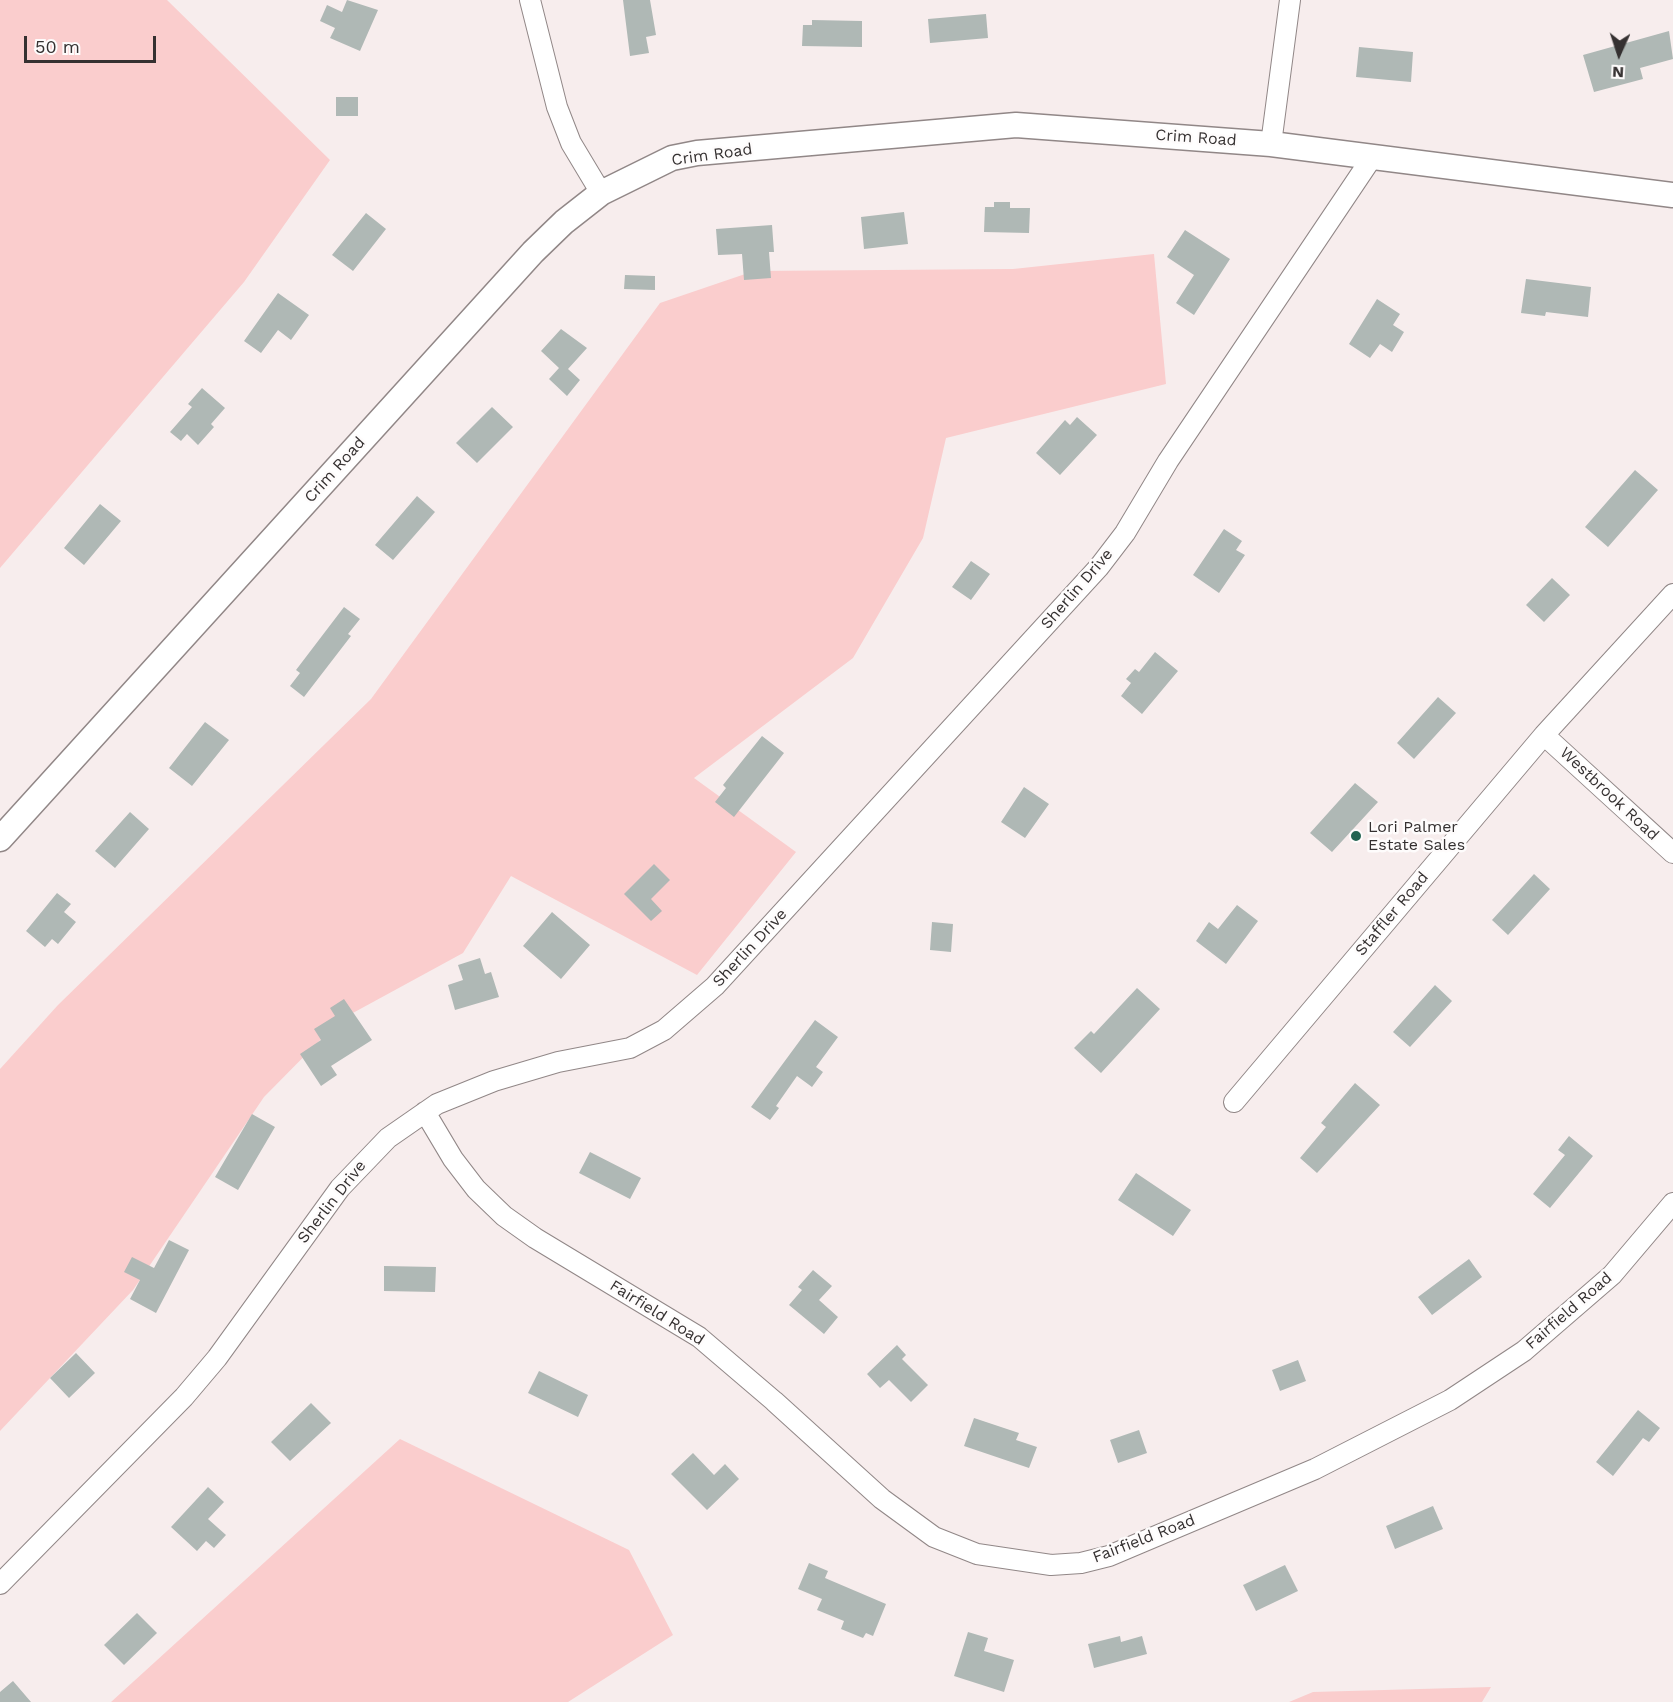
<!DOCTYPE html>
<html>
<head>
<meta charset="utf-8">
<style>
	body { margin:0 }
	#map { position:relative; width:1673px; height:1702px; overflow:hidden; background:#f7eded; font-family:"Work Sans",sans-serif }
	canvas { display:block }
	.north { position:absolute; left:1589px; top:24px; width:60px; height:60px; -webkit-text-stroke:4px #fefcfc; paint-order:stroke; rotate:183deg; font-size:16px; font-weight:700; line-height:24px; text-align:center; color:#353131 }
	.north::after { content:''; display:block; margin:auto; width:21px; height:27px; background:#353131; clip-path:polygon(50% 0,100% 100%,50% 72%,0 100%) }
	.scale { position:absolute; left:24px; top:36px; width:132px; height:27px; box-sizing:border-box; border:3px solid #353131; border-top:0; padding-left:8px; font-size:18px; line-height:21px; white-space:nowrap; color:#353131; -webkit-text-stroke:4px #fefcfc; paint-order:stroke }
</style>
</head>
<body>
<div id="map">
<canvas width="1673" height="1702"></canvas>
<div class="north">N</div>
<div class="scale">50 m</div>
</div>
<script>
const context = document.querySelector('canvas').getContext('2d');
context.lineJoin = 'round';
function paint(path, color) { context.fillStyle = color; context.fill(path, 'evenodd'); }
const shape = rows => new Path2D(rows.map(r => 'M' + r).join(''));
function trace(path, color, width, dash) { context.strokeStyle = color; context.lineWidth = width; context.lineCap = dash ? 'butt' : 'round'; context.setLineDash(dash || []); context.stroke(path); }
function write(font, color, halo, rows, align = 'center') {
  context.font = font + ' "Work Sans",sans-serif'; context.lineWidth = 5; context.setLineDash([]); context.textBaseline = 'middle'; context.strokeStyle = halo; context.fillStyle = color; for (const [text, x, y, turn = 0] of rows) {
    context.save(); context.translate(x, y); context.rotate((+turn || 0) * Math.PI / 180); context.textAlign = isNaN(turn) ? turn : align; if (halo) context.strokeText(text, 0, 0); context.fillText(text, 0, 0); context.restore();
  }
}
paint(shape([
	[0,0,167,0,330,160,244,282,0,568],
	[1154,254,1166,384,946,438,923,538,853,658,694,778,796,852,697,975,511,876,463,953,340,1020,264,1097,133,1290,0,1431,0,1069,58,1005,371,699,660,303,754,271,1013,269],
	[400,1439,629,1550,673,1635,568,1702,111,1702],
	[1491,1687,1482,1702,1289,1702,1313,1692]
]), '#facdcd');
paint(shape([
	[347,0,378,10,360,51,330,38,335,28,320,21,327,5,342,12],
	[623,0,650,0,656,35,646,37,649,53,630,56],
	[986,14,988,38,930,43,928,19],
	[812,20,862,21,862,47,802,46,803,25,812,25],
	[1669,31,1673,59,1640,68,1643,79,1594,92,1583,55],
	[1359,47,1413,52,1411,82,1356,77],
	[336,97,358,97,358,116,336,116],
	[994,202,1010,202,1010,208,1030,208,1029,233,984,232,985,207,994,207],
	[904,212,908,244,864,249,861,217],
	[366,213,386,229,353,271,332,255],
	[772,225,774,252,769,252,771,278,744,280,742,254,718,255,716,229],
	[1185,230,1230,259,1194,315,1176,303,1194,275,1167,257],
	[625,275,655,276,655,290,624,289],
	[1526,279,1591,287,1588,317,1546,312,1545,316,1521,313],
	[278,293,309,315,291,340,278,330,261,353,244,341],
	[1377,299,1400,314,1393,325,1404,332,1392,352,1380,344,1370,358,1349,344],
	[561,329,587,348,568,369,580,380,567,396,549,379,559,368,541,351],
	[202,388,225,408,211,424,214,427,198,445,187,434,181,441,170,432,192,407,188,404],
	[492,407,513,427,477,463,456,443],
	[1077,417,1097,435,1060,475,1036,453,1065,420,1070,425],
	[1635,470,1658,490,1608,547,1585,527],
	[417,496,435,512,393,560,375,545],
	[100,504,121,521,84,565,64,548],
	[1224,529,1242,541,1236,550,1245,555,1219,593,1193,575],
	[971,561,990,574,971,600,952,587],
	[1552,578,1570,595,1544,622,1526,605],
	[344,607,360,619,348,634,351,636,304,697,290,686,300,673,296,670],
	[1155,652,1178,671,1142,714,1121,696,1131,683,1126,679,1135,669,1139,672],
	[1438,697,1456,713,1414,759,1397,743],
	[205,722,229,740,192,786,169,768],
	[762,736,784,753,734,817,715,802,726,788,723,785],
	[1355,783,1378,802,1332,852,1310,833],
	[1024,787,1049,804,1025,838,1001,822],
	[130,812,149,829,115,868,95,851],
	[654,864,670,880,651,899,662,911,651,921,624,894],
	[1534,874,1550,889,1508,935,1492,920],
	[57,893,71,904,64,912,76,922,58,944,52,939,45,947,26,931],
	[1237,905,1258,921,1226,964,1196,941,1209,922,1218,929],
	[552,912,590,945,561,979,523,946],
	[932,922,953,924,951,952,930,950],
	[480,958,485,974,491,972,499,997,455,1010,448,985,463,980,458,965],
	[1435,985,1452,1001,1410,1047,1393,1032],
	[1137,988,1160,1009,1101,1073,1074,1048,1091,1031,1094,1034],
	[344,999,372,1040,331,1066,337,1075,321,1086,300,1054,321,1040,314,1029,335,1016,330,1008],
	[815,1020,838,1037,816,1067,823,1072,812,1087,797,1076,776,1106,779,1108,770,1120,751,1107],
	[1355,1083,1380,1105,1317,1173,1300,1158,1326,1127,1321,1123],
	[252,1114,275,1127,238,1190,215,1177],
	[1569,1136,1593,1156,1550,1208,1533,1194,1565,1155,1558,1150],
	[590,1152,641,1178,630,1199,579,1173],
	[1136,1173,1191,1210,1173,1236,1118,1200],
	[169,1240,189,1250,156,1313,130,1299,140,1280,124,1272,132,1257,154,1268],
	[1469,1259,1482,1277,1432,1315,1418,1297],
	[384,1266,436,1267,435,1292,384,1291],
	[813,1270,832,1286,819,1300,838,1317,824,1334,789,1305,802,1290,798,1287],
	[897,1345,906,1355,902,1359,928,1385,911,1402,889,1380,880,1388,867,1374],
	[76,1353,95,1373,69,1398,50,1378],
	[1298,1360,1306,1381,1280,1391,1272,1370],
	[539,1371,588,1395,578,1417,528,1393],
	[311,1403,331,1423,290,1461,271,1442],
	[1638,1410,1660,1428,1649,1442,1643,1438,1613,1476,1596,1462],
	[974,1418,1019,1433,1016,1440,1037,1447,1029,1468,964,1446],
	[1139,1430,1147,1453,1118,1463,1110,1440],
	[693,1453,714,1475,725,1464,739,1479,707,1510,671,1474],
	[208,1487,224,1502,208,1519,226,1535,214,1548,206,1541,197,1551,171,1527],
	[1433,1506,1443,1529,1395,1549,1386,1526],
	[809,1563,828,1571,825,1578,886,1604,873,1636,866,1633,863,1638,841,1629,844,1621,817,1610,822,1599,798,1589],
	[1285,1565,1298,1591,1256,1611,1243,1585],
	[137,1613,157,1633,124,1665,104,1645],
	[968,1632,988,1638,984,1651,1014,1660,1004,1692,954,1676],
	[1120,1636,1121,1642,1142,1636,1147,1654,1094,1668,1088,1644],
	[13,1681,31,1702,0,1702,0,1692]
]), '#afb8b5');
const minor = shape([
	[530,0,557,107,571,143,601,193],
	[1271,144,1290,0],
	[1544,735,1673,853],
	[1234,1102,1544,735,1673,594],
	[425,1112,453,1159,476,1189,504,1216,535,1238,699,1337,774,1401,882,1499,934,1537,977,1554,1051,1565,1081,1563,1109,1556,1315,1469,1450,1400,1524,1351,1612,1275,1673,1203],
	[0,1584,184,1397,217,1358,340,1188,388,1138,437,1104,494,1081,558,1062,630,1048,664,1030,715,986,1099,567,1125,533,1168,461,1373,156]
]);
const tertiary = shape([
	[0,839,533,252,564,222,601,193,672,158,697,153,1016,125,1271,144,1673,195]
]);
trace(minor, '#918787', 22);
trace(tertiary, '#918787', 27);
trace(minor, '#fff', 20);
trace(tertiary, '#fff', 24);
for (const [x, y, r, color] of [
	[1356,836,6,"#236452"]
]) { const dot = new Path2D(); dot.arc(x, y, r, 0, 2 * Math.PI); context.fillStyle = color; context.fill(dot); trace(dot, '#fefcfc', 2); }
write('16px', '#353131', '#fefcfc', [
	["Crim Road",1196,138,4],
	["Crim Road",712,155,-8],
	["Crim Road",335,470,-48],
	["Sherlin Drive",1077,589,-49],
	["Westbrook Road",1609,794,43],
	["Staffler Road",1392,914,-50],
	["Sherlin Drive",750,948,-47],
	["Sherlin Drive",332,1202,-52],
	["Fairfield Road",1569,1311,-41],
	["Fairfield Road",657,1313,32],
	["Fairfield Road",1144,1539,-21]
]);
write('16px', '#353131', '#fefcfc', [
	["Lori Palmer",1368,827],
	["Estate Sales",1368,845]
], 'left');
</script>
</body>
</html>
